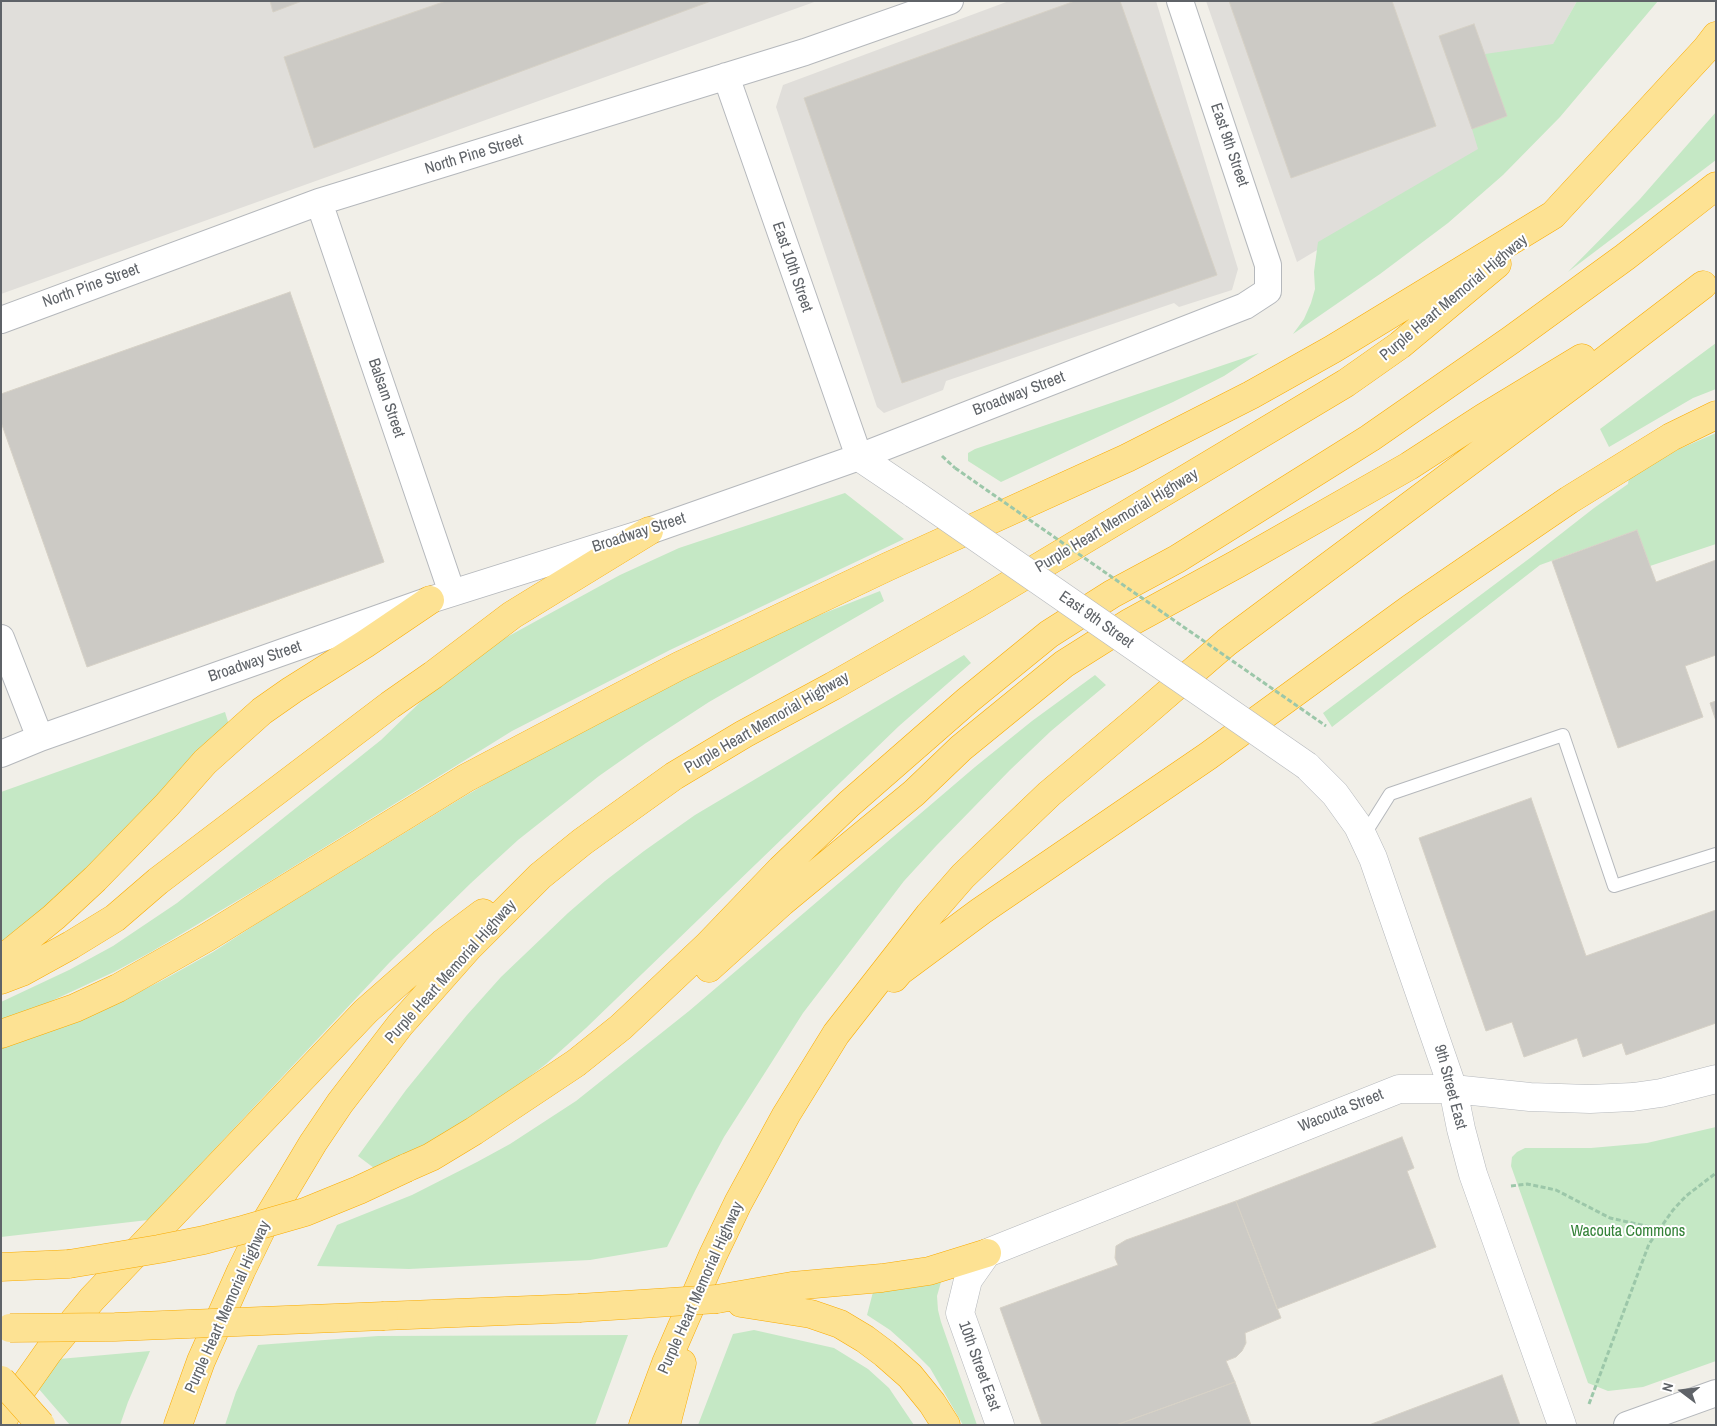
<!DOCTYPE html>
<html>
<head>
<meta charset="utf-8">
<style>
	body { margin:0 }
	#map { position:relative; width:1717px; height:1426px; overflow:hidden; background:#f1efe8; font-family:"Archivo Narrow",sans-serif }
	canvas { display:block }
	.frame { position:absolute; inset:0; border:2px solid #5f6368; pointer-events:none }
	.north { position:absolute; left:1657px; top:1366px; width:50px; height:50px; -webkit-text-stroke:4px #fff; paint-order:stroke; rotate:285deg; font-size:14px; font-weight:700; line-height:20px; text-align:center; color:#5f6368 }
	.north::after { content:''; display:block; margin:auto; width:18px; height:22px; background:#5f6368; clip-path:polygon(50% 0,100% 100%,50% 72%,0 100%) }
</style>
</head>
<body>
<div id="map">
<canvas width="1717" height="1426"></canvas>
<div class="frame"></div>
<div class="north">N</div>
</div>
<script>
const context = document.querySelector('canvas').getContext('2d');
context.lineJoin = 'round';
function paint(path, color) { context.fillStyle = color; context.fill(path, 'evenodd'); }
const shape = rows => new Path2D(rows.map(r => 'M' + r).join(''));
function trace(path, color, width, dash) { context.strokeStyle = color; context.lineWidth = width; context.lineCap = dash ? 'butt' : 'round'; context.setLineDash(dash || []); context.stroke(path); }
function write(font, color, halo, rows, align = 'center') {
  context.font = font + ' "Archivo Narrow",sans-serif'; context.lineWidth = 4; context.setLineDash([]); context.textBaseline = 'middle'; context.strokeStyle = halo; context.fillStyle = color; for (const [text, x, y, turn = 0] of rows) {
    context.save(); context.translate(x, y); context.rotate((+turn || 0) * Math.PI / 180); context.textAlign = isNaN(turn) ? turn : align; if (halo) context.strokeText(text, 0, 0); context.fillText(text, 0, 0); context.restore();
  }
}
paint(shape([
	[1,1,817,1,1,294],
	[1009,1,1156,1,1238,269,1232,290,1179,307,1174,303,946,381,943,390,884,413,877,407,776,107,783,85],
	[1206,1,1577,1,1500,141,1297,262]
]), '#e0deda');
paint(shape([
	[1577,1,1658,1,1560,117,1503,175,1448,223,1380,274,1293,334,1304,319,1311,303,1315,289,1314,272,1318,242,1478,149,1472,129,1507,116,1485,54,1553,44],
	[1716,112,1716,160,1568,272,1640,199],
	[1716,343,1716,389,1693,398,1609,447,1600,429],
	[1259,353,1224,376,1173,402,1001,482,968,461,968,453,975,449],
	[1716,433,1716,544,1650,566,1637,530,1540,565,1332,727,1323,713,1530,558,1594,508,1628,484,1629,476,1677,450],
	[845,493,904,539,670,650,512,731,267,883,151,952,114,972,32,1010,1,1021,1,1002,69,970,113,946,177,903,381,740,441,682,469,661,507,637,620,575,679,548],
	[880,591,884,601,709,702,646,743,599,776,518,840,471,883,390,962,148,1220,1,1237,1,1048,37,1036,75,1020,115,1004,163,980,213,952,261,921,465,796,529,759,617,711,807,620],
	[964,655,971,663,899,726,586,1028,546,1064,503,1097,437,1138,408,1153,374,1168,358,1156,406,1090,467,1015,501,977,568,913,605,881,644,851,695,815],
	[1095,675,1106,685,1051,731,1010,770,936,846,904,881,803,1013,724,1137,696,1189,667,1247,590,1260,409,1269,317,1266,337,1225,412,1195,477,1162,510,1144,576,1101,689,1011,975,767,1032,721],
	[225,712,229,725,73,889,1,948,1,792],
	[1716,1127,1716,1361,1643,1387,1608,1391,1588,1383,1511,1166,1512,1157,1517,1152,1525,1148,1591,1148,1647,1143],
	[941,1282,937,1296,938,1310,941,1322,977,1425,963,1425,930,1368,909,1347,890,1330,867,1315,873,1292],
	[754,1330,834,1348,868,1369,889,1388,914,1425,698,1425,733,1334],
	[628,1335,595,1425,225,1425,236,1392,258,1345,378,1336],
	[150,1351,128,1402,120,1425,70,1425,38,1388,59,1359]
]), '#c5e8c5');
const building = shape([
	[270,1,302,1,273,12,270,1],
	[446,1,711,1,314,148,284,57,446,1],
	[1075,1,1120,1,1217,275,902,383,804,98,1075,1],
	[1229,1,1392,1,1436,126,1291,178,1229,1],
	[1474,24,1507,116,1472,129,1439,36,1474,24],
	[290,292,384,562,87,667,1,422,1,394,290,292],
	[1637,530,1656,582,1716,560,1716,655,1685,666,1703,717,1618,748,1552,561,1637,530],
	[1716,701,1716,721,1710,703,1716,701],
	[1531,798,1586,956,1716,910,1716,1023,1626,1055,1622,1043,1583,1057,1577,1038,1524,1057,1512,1022,1486,1031,1419,838,1531,798],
	[1402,1137,1414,1168,1407,1171,1436,1247,1277,1309,1236,1201,1402,1137],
	[1236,1201,1281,1318,1245,1333,1246,1343,1242,1351,1236,1357,1226,1361,1235,1382,1116,1425,1042,1425,1000,1308,1118,1265,1115,1258,1116,1246,1126,1240,1236,1201],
	[1502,1375,1520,1425,1369,1425,1502,1375],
	[1235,1382,1251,1425,1116,1425,1169,1406,1235,1382]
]);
paint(building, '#cccac5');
trace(building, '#d6d1c6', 1);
const service = shape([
	[1363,837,1390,794,1563,735,1614,886,1716,854]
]);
const minor = shape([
	[726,76,859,457],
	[319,202,452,593],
	[1,320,319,202,805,52,950,1],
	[1,638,40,738],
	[1,754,40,738,430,600,649,531,859,457,1245,306,1268,291,1268,265,1180,1],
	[1627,1425,1716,1393]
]);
const tertiary = shape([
	[859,457,914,494],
	[1307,766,1335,794,1358,826,1373,858,1453,1089,1461,1129,1473,1174,1562,1425],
	[1000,1425,960,1313,968,1280,987,1253,1399,1089,1453,1089,1530,1097,1590,1099,1633,1097,1661,1093,1716,1079]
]);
const motorway = shape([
	[1,960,54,917,95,879,167,805,205,762,262,711,292,690,365,644,430,600],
	[709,968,782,902,914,793,961,748,1064,664,1129,623,1237,564,1409,466,1483,418,1582,358],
	[894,978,900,971,981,911,1208,756,1411,608,1569,500,1671,437,1716,415],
	[1,980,22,972,71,945,115,918,158,881,390,705,433,675,512,615,649,531],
	[1,1034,75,1008,118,988,206,938,466,778,612,701,679,666,887,567,1127,458,1251,395,1333,349,1553,215,1706,49,1716,36],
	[406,1168,431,1157,474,1131,576,1063,621,1027,708,945,781,869,849,804,968,700,1049,634,1112,594,1177,559,1370,438,1511,340,1625,257,1716,186],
	[1,1267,69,1264],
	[717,1299,792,1286,882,1278,929,1271,987,1253],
	[741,1303,811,1314,840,1324,865,1339,885,1354,910,1376,932,1403,946,1425],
	[384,1316,579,1308],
	[1,1423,18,1395,49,1351,92,1299,366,1011,443,943,483,913],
	[178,1425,201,1361,241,1271,262,1228,313,1143,340,1103,400,1025,469,947,540,876,582,842,674,776,744,734,833,686,977,604,1346,383,1400,345,1497,264],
	[643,1425,666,1363,713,1255,738,1203,786,1115,836,1034,929,915,963,876,1049,794,1138,719,1227,642,1592,370,1703,285],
	[666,1425,682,1363]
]);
trace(service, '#b5b8bc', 14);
trace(minor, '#b5b8bc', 28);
trace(tertiary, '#b5b8bc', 29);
trace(motorway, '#f9ab00', 29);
trace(shape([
	[942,456,955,468],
	[1511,1186,1527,1184,1556,1190,1610,1218,1659,1229],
	[1589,1404,1649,1244,1673,1210,1686,1196,1716,1173]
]), '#9cc7a9', 3, [5, 2.5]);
trace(service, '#fff', 12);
trace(minor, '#fff', 26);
trace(tertiary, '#fff', 28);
trace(motorway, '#fde293', 28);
const tertiaryBridge = shape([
	[914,494,1307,766]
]);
const motorwayBridge = shape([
	[69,1264,159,1249,204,1240,246,1229,305,1212,359,1190,406,1168],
	[579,1308,717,1299],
	[10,1328,115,1327,384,1316],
	[1,1380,41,1425]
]);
trace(tertiaryBridge, '#b5b8bc', 29, []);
trace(motorwayBridge, '#f9ab00', 29, []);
trace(shape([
	[955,468,1326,726]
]), '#9cc7a9', 3, [5, 2.5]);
trace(tertiaryBridge, '#fff', 28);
trace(motorwayBridge, '#fde293', 28);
write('16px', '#5f6368', '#fff', [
	["East 9th Street",1229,145,71],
	["North Pine Street",474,155,-17],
	["East 10th Street",792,267,71],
	["North Pine Street",91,286,-20],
	["Purple Heart Memorial Highway",1454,298,-40],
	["Broadway Street",1019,394,-21],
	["Balsam Street",386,398,71],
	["Purple Heart Memorial Highway",1117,521,-31],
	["Broadway Street",639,533,-18],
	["East 9th Street",1096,620,35],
	["Broadway Street",255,662,-19],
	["Purple Heart Memorial Highway",767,723,-30],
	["Purple Heart Memorial Highway",451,972,-48],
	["9th Street East",1450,1087,75],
	["Wacouta Street",1341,1111,-22],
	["Purple Heart Memorial Highway",701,1288,-66],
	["Purple Heart Memorial Highway",228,1307,-66],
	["10th Street East",979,1366,70]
]);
write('16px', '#348238', '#fff', [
	["Wacouta Commons",1628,1232]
]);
</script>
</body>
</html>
